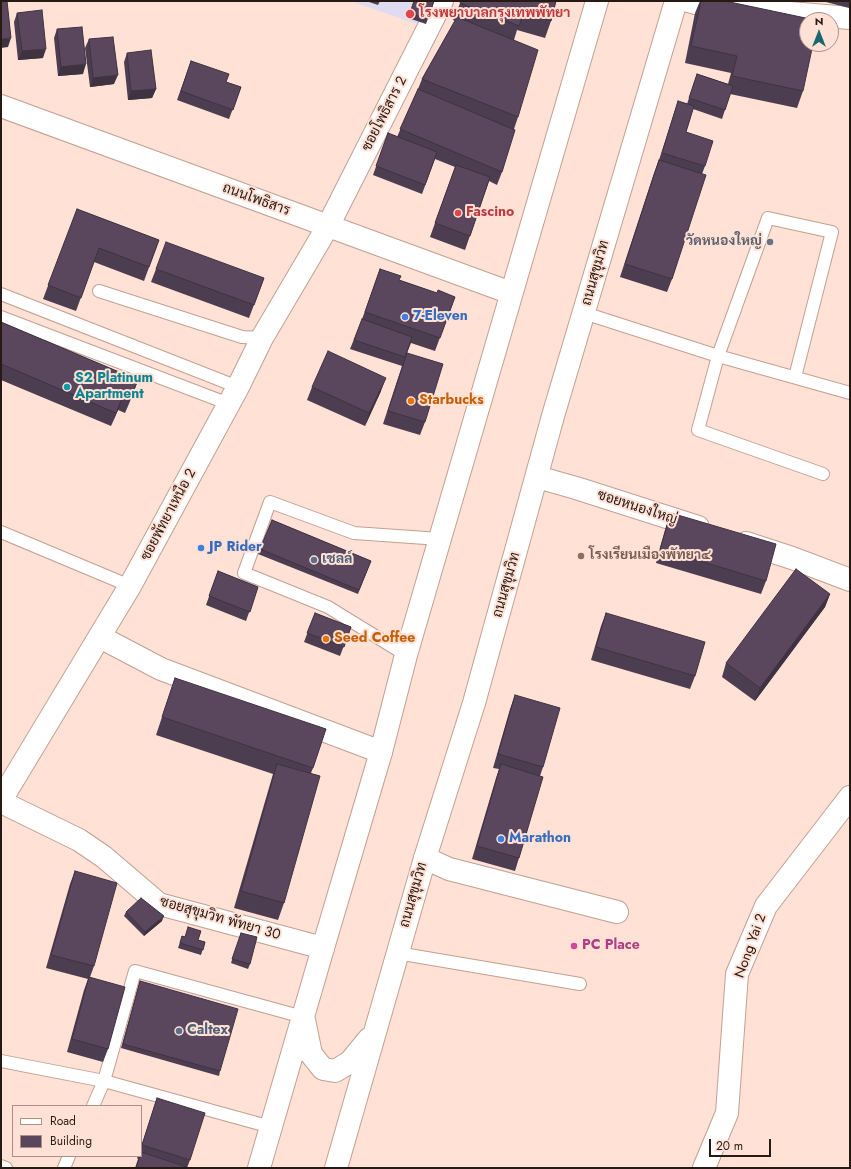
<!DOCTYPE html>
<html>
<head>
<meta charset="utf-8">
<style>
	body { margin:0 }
	#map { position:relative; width:851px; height:1169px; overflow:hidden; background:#ffe1d5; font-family:Jost,sans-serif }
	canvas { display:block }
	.frame { position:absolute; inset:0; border:2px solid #271a15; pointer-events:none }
	.legend { position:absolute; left:12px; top:1105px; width:130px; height:52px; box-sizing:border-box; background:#ffe1d5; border:1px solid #a99188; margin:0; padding:5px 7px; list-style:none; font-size:12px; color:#271a15 }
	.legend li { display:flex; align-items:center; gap:8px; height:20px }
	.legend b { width:20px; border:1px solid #a99188 }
	.north { position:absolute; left:799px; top:12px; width:40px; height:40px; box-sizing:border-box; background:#ffe1d5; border:1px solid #a99188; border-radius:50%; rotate:0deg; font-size:11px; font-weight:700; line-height:16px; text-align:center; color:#271a15 }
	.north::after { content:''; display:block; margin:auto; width:14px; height:18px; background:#19666f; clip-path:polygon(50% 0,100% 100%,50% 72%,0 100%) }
	.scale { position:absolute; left:709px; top:1139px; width:62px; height:18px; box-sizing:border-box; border:2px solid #271a15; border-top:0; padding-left:5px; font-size:12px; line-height:14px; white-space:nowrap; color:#271a15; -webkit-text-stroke:3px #ffe1d5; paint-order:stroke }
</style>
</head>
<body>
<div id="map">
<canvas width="851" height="1169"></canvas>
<div class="frame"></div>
<ul class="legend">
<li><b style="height:5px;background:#fff"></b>Road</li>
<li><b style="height:11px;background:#5a475d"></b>Building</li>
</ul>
<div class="north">N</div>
<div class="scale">20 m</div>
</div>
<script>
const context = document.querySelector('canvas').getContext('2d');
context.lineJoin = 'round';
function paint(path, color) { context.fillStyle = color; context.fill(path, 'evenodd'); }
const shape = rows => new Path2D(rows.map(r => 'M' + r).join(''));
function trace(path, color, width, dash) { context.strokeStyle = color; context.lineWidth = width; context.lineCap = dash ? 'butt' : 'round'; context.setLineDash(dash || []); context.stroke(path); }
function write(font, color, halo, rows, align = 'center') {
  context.font = font + ' Jost,Sarabun,sans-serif'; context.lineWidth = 4; context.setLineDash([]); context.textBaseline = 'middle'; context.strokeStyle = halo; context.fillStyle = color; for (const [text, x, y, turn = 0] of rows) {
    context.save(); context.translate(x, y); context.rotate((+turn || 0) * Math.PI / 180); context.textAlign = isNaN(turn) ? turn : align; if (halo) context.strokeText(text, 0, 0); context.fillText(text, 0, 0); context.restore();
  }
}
paint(shape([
	[350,1,437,1,426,27]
]), '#dfdbf1');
const lane = shape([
	[99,291,242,337,262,338],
	[1,294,238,387],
	[584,313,718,356,850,393],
	[1,317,229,404],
	[795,377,832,232,768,218,718,356,698,430,823,474],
	[1,532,130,586],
	[406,655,328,607,244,573,270,502,354,533,440,539],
	[397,953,580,984],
	[1,1061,104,1081,271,1127],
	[93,1106,104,1081,135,971,303,1017],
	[1,1166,6,1168],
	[64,1168,69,1156]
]);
const street = shape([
	[688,1,706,6,850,18],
	[537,477,576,488,698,527],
	[746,543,792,558,850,580],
	[100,637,161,669,381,752],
	[1,800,130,586,238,387,262,338,328,226,442,1],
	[1,802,79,840,104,857,159,904,323,948],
	[425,858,449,869,617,912],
	[704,1168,727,1113,737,974,766,906,850,797]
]);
const secondary = shape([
	[1,106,511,293]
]);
const highway = shape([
	[304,1020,311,1054,323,1069,335,1071,350,1062,369,1039],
	[259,1168,323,948,381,752,406,655,597,1],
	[336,1168,425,858,474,703,553,416,676,1]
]);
trace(lane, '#c2a092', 14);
trace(street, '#c2a092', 24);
trace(secondary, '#c2a092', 24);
trace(highway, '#c2a092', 24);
trace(lane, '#fff', 12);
trace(street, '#fff', 22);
trace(secondary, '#fff', 22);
trace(highway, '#fff', 22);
paint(shape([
	[366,1,380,1,378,5],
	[414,1,434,1,426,24,408,18],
	[461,1,556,1,551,21,545,38,517,30,514,40,518,117,514,129,502,172,497,185,489,181,465,250,430,237,455,167,435,159,422,194,373,175,388,133,397,137,418,89,422,79,455,21,453,20],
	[700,1,725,1,803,91,797,108,730,94,722,119,693,109,686,132,705,166,702,174,672,279,667,292,620,277,654,173,659,160,678,101,687,104,697,74,728,84,731,73,685,63,695,13],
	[822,1,850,1,850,5,849,8],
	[17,13,43,58,18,60,14,22],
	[57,29,83,74,58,76,54,38],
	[89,39,114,84,90,87,85,48],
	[127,53,156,89,152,98,128,100,124,62],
	[191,61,226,82,241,87,229,119,177,100],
	[77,209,159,240,144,281,94,262,76,311,43,299],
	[156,269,264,278,249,318,151,282],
	[380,269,399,280,437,293,455,297,435,351,411,343,407,353,425,422,420,435,383,424,402,366,350,349,361,322],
	[1,322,138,380,125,413,118,410,111,426,1,380],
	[312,387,381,391,365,426,307,400],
	[671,513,766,581,761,594,656,563,666,526],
	[272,520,371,561,358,594,258,554],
	[218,571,258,587,246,621,206,605],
	[830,594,825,607,755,701,722,677,726,663],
	[315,613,351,627,340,656,304,642],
	[606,613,695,676,690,689,591,660,601,626],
	[175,678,313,768,311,773,284,903,278,920,234,908,273,774,156,735],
	[515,695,543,767,540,776,519,858,515,871,472,859,496,778,499,769,493,768,510,709],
	[75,871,94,966,90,977,108,1049,103,1062,67,1052,84,990,88,979,46,968,70,884],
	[126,912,162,921,144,936,124,916],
	[241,933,250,964,248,969,231,963],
	[182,936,205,942,201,955,178,948],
	[140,981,220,1071,219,1076,121,1048],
	[157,1098,190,1160,187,1168,135,1168,138,1159,137,1158,138,1156,141,1156,141,1147]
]), '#4d3d50');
paint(shape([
	[11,38,8,47,1,48,1,39],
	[46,49,43,58,18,60,22,51],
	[86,64,83,74,58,76,61,67],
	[118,75,114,84,90,87,93,78],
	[156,89,152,98,128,100,131,91],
	[386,378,381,391,365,426,369,413],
	[138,380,133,394,125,413,130,399],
	[123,396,118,410,111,426,116,413],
	[830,594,825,607,755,701,760,688],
	[164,916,162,921,144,936,145,932]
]), '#3f3241');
const building = shape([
	[1,1,7,1,11,38,1,39,1,1],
	[414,1,434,1,428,19,410,13,414,1],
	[461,1,556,1,551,21,524,13,519,26,460,3,461,1],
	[701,1,725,1,815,20,807,20,807,44,813,44,803,91,732,76,737,56,691,46,701,1],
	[42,10,46,49,22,51,17,13,42,10],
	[457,17,538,50,518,117,422,79,457,17],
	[82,27,86,64,61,67,57,29,82,27],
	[113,37,118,75,93,78,89,39,113,37],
	[151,50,156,89,131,91,127,53,151,50],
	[191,61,229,74,226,82,241,87,233,110,181,91,191,61],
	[697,74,733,86,725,110,689,98,697,74],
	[418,89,515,130,502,172,400,129,418,89],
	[678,101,694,106,686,132,713,141,705,166,662,153,678,101],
	[388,133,437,152,425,185,376,166,388,133],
	[659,160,706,175,672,279,625,264,659,160],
	[456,165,490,177,470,236,435,223,456,165],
	[77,209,159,240,149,267,99,248,81,298,48,285,77,209],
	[166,242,264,278,254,305,156,269,166,242],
	[380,269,401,276,399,280,437,293,438,290,455,297,440,338,365,312,380,269],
	[362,319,412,337,405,357,354,340,362,319],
	[1,322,138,380,130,399,123,396,116,413,1,364,1,322],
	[328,351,386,378,369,413,312,387,328,351],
	[407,353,443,364,425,422,388,411,407,353],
	[671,513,776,544,766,581,660,549,671,513],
	[272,520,371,561,359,590,260,549,272,520],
	[796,569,830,594,760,688,726,663,796,569],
	[218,571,258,587,250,612,209,596,218,571],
	[315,613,351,627,344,647,307,633,315,613],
	[606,613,705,642,695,676,596,647,606,613],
	[175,678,326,729,313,768,162,717,175,678],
	[515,695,560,708,543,767,498,754,515,695],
	[277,764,320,776,284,903,241,891,277,764],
	[501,764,543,777,519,858,477,846,501,764],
	[75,871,117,883,94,966,51,955,75,871],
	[141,898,164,916,145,932,126,912,141,898],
	[188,927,201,931,198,940,205,942,203,950,180,943,182,936,185,937,188,927],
	[241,933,257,937,250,964,232,959,241,933],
	[89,977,125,987,108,1049,72,1039,89,977],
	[140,981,238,1009,220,1071,123,1044,140,981],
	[157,1098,205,1113,190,1160,142,1145,157,1098],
	[141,1152,187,1167,187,1168,136,1168,140,1156,141,1156,141,1152]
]);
paint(building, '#5a475d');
trace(building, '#3f3241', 1);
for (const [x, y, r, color] of [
	[410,14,5,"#e0444e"],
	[458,213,4,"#e0444e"],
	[770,242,4,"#6b7280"],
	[405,317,4,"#3f7fe0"],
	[67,387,4,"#0f9aa8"],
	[411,401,4,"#e8710a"],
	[201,548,4,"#3f7fe0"],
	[581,556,4,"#8d6e63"],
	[314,560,4,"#5c6f8a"],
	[326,639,4,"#e8710a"],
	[501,839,4,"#3f7fe0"],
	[574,946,4,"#d1479c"],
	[179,1031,4,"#5c6f8a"]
]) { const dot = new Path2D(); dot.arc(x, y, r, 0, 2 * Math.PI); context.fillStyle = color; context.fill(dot); trace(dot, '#ffe1d5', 1.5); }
write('bold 14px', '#be3a42', '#ffe1d5', [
	["โรงพยาบาลกรุงเทพพัทยา",419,14],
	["Fascino",466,213]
], 'left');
write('14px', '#271a15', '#ffe1d5', [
	["ซอยโพธิสาร 2",385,114,-63],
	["ถนนโพธิสาร",256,200,20],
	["ถนนสุขุมวิท",596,273,-74],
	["ซอยหนองใหญ่",637,508,18],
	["ซอยพัทยาเหนือ 2",169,515,-62],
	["ถนนสุขุมวิท",507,585,-74],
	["ถนนสุขุมวิท",414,895,-74],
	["ซอยสุขุมวิท พัทยา 30",220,919,16],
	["Nong Yai 2",751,946,-70]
]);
write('bold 14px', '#5b616d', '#ffe1d5', [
	["วัดหนองใหญ่",762,242]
], 'right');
write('bold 14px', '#366cbe', '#ffe1d5', [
	["7-Eleven",413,317],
	["JP Rider",209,548],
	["Marathon",509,839]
], 'left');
write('bold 14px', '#0d838f', '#ffe1d5', [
	["S2 Platinum",75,379],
	["Apartment",75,395]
], 'left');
write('bold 14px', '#c56008', '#ffe1d5', [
	["Starbucks",419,401],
	["Seed Coffee",334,639]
], 'left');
write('bold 14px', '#785e54', '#ffe1d5', [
	["โรงเรียนเมืองพัทยา๔",589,556]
], 'left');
write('bold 14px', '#4e5e75', '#ffe1d5', [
	["เชลล์",322,560],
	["Caltex",187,1031]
], 'left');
write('bold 14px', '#b23c85', '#ffe1d5', [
	["PC Place",582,946]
], 'left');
</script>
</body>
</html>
